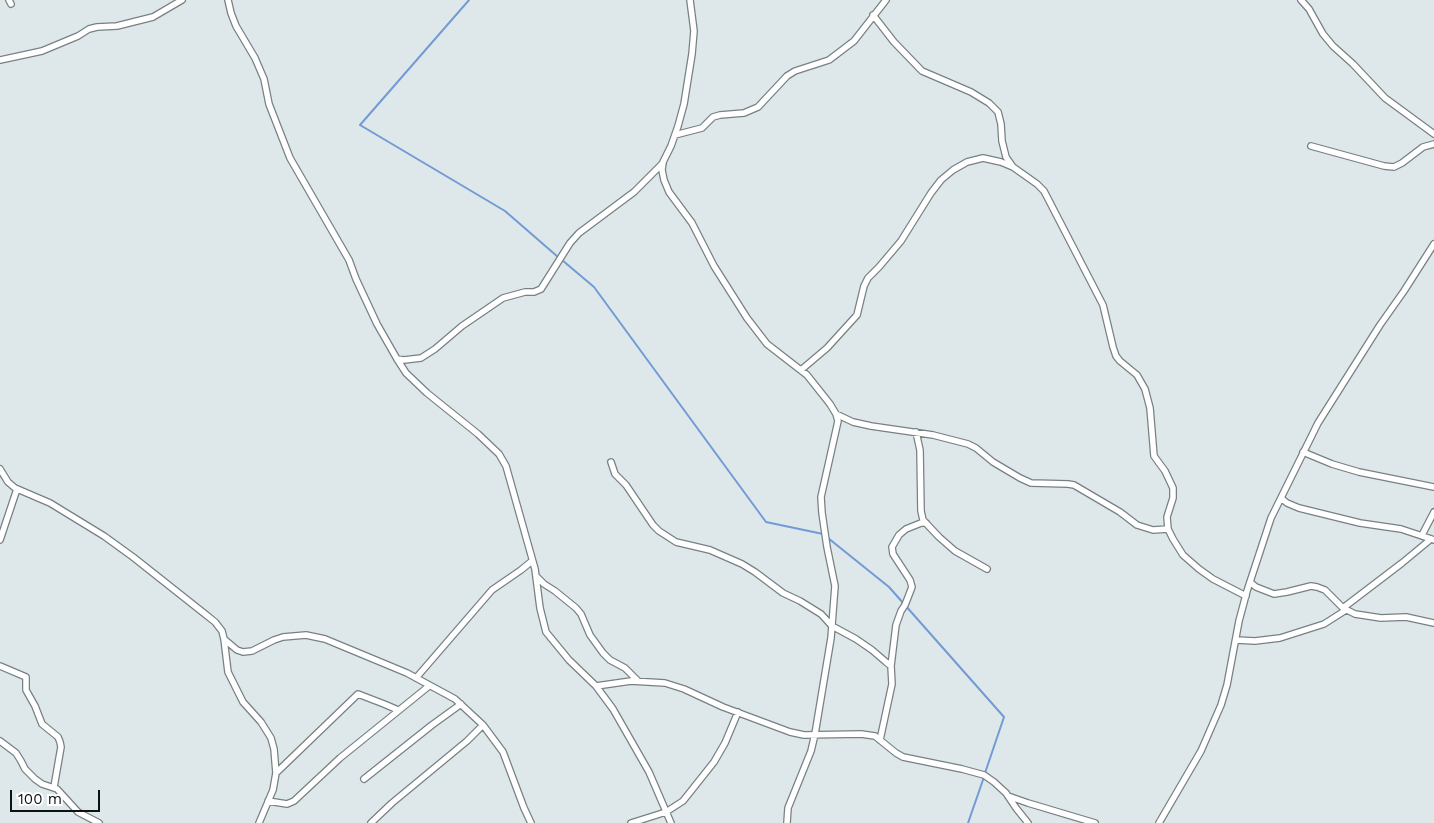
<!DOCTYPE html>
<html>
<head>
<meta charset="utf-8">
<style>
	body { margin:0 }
	#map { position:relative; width:1434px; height:823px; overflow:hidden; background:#dee8ea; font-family:"Work Sans",sans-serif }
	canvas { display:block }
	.scale { position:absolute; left:10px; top:790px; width:90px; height:22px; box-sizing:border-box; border:2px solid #0d1112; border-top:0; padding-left:6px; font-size:15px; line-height:18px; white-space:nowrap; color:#0d1112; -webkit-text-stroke:4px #fff; paint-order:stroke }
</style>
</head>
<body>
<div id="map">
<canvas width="1434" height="823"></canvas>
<div class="scale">100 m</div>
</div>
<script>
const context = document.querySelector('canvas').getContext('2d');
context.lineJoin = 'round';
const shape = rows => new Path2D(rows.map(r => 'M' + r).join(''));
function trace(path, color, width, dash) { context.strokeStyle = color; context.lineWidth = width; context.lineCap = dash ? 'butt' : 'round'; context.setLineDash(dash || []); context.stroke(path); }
trace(shape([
	[469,0,360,125,505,211,558,257],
	[562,260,594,287,766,522,823,534],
	[828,538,889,587,1004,717,985,773],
	[968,823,984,777]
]), '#729ad4', 2);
const minor = shape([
	[9,0,11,4],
	[228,0,231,13,236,26,255,58,264,79,269,104,290,158,349,260,356,279,377,324,397,359,406,373,427,393,478,434,499,454,506,466,535,569,540,608,546,632,569,660,596,686,613,709,649,772,671,823],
	[690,0,694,31,692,54,684,104,678,126,671,146,663,162,662,170,664,180,669,192,692,223,714,266,747,318,767,344,807,375,830,404,836,414,838,421,821,497,822,513,827,547,835,586,831,638,815,734,811,751,788,808,787,823],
	[1301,0,1309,9,1323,34,1333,46,1353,64,1385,98,1434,134],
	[873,15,894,42,922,71,971,92,989,103,998,112,1001,124,1002,141,1006,157,1013,167,1037,184,1044,191,1103,305,1113,347,1116,356,1120,361,1137,375,1145,389,1150,408,1154,456,1165,471,1173,488,1173,498,1167,517,1168,529,1173,539,1183,555,1199,569,1213,579,1246,596],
	[0,60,42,51,78,36,89,29,97,27,117,26,153,17,182,0],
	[675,135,702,128,713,117,720,115,744,113,758,107,787,76,795,71,829,60,854,41,886,0],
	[1311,146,1384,166,1394,167,1402,163,1423,147,1434,144],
	[397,359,404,360,421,358,435,349,462,326,503,298,525,292,534,292,541,289,570,243,579,233,634,192,663,163],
	[801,370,827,348,857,315,864,286,868,278,879,267,901,241,931,193,941,180,953,170,967,162,983,158,1001,162,1013,167],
	[836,414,853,422,871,426,933,435,968,444,976,448,993,462,1020,478,1031,483,1068,484,1074,485,1120,512,1137,525,1153,530,1168,529],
	[916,432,920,450,921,511,923,520,939,537,955,551,987,569],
	[1303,452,1332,464,1359,472,1434,487],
	[611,462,615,474,626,485,653,525,659,531,676,542,710,550,742,564,755,572,783,593,800,601,821,614,832,626,856,639,872,650,886,662,891,666,892,684,880,740],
	[0,469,8,482,15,488,50,503,104,536,133,557,205,614,215,622,222,631,224,639,228,672,243,702,261,722,271,738,274,749,276,773,273,790,259,823],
	[1281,498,1287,503,1299,508,1360,523,1401,529,1434,540],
	[1422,535,1434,512],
	[0,540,17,489],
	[537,577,544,584,555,591,576,608,581,614,590,635,603,653,610,660,625,668,638,681],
	[1250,582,1256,587,1274,594,1287,592,1311,586,1317,587,1325,590,1343,608,1355,614,1381,618,1406,617,1434,623],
	[1343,608,1402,563,1431,539],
	[224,639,237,650,243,652,252,651,274,640,283,637,306,635,325,639,407,673,455,699,483,725,503,752,524,808,531,823],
	[1236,640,1255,641,1280,638,1324,624,1346,610],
	[0,666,26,677,26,690,35,706,42,724,58,737,60,742,61,747,54,787],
	[891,666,896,625,901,611,905,605,912,587,910,580,893,554,892,547,899,535,906,529,921,523,926,523],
	[416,678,492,590,521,570,532,561],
	[596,686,631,681,665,683,684,689,723,707,790,732,804,735,861,734,875,736,896,753,903,757,962,769,984,775,994,782,1006,793,1016,808,1028,823],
	[0,741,16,753,21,761,25,769,35,779,42,784,57,789,78,812,99,823],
	[276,773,358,694,384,704,398,710],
	[364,779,432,725,461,704],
	[1008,796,1028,803,1095,823],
	[268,801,287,804,294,801,340,758,429,686],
	[371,823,392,803,467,741,483,725],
	[631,823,666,812,683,801,714,762,725,743,738,712],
	[1159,823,1201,751,1221,705,1227,685,1239,621,1247,591,1271,518,1318,423,1380,325,1404,291,1434,244]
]);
trace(minor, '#778182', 8);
trace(minor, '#fff', 5.5);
</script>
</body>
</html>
